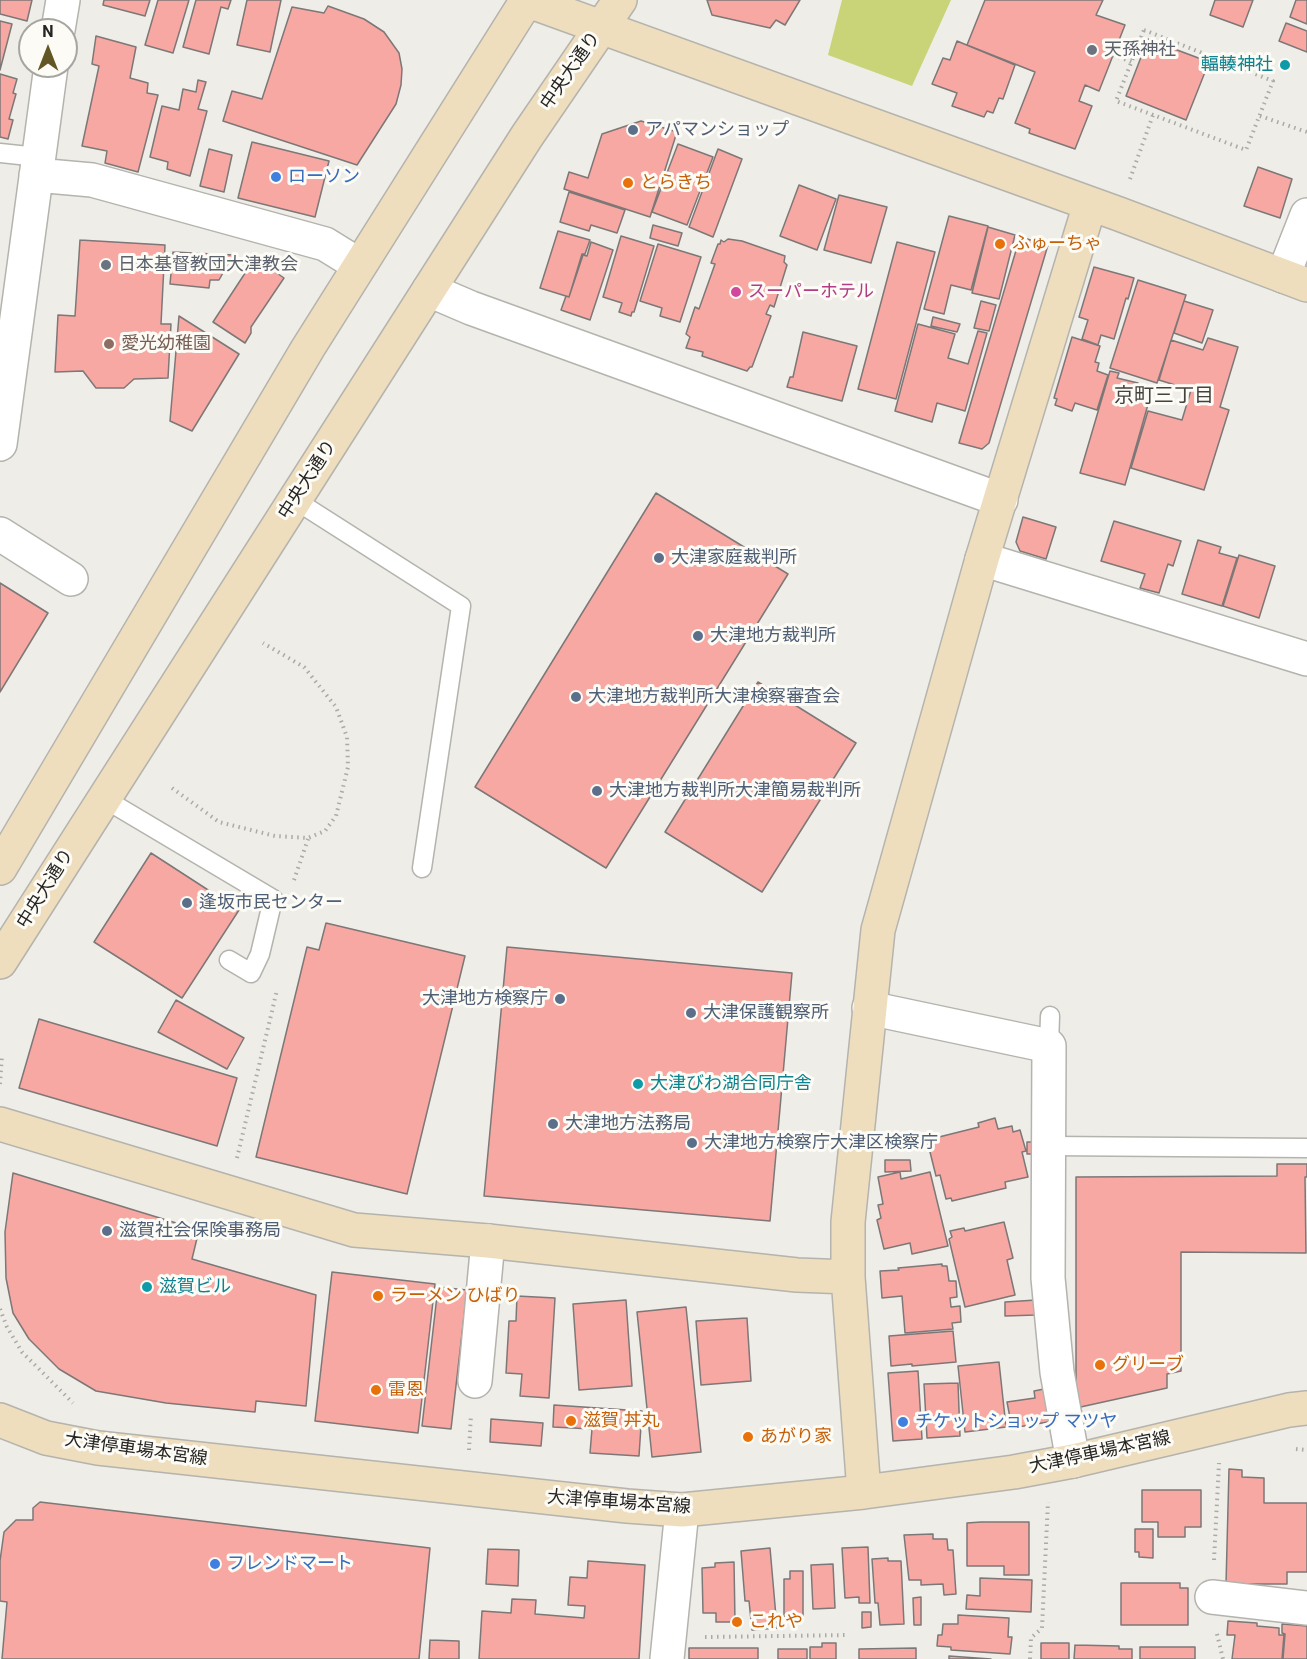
<!DOCTYPE html>
<html>
<head>
<meta charset="utf-8">
<style>
	body { margin:0 }
	#map { position:relative; width:1307px; height:1659px; overflow:hidden; background:#eeede8; font-family:Roboto,sans-serif }
	canvas { display:block }
	.north { position:absolute; left:18px; top:18px; width:60px; height:60px; box-sizing:border-box; background:#fcfbf5; border:2px solid #a6a5a1; border-radius:50%; rotate:0deg; font-size:16px; font-weight:700; line-height:24px; text-align:center; color:#252422 }
	.north::after { content:''; display:block; margin:auto; width:21px; height:27px; background:#625724; clip-path:polygon(50% 0,100% 100%,50% 72%,0 100%) }
</style>
</head>
<body>
<div id="map">
<canvas width="1307" height="1659"></canvas>
<div class="north">N</div>
</div>
<script>
const context = document.querySelector('canvas').getContext('2d');
context.lineJoin = 'round';
function paint(path, color) { context.fillStyle = color; context.fill(path, 'evenodd'); }
const shape = rows => new Path2D(rows.map(r => 'M' + r).join(''));
function trace(path, color, width, dash) { context.strokeStyle = color; context.lineWidth = width; context.lineCap = dash ? 'butt' : 'round'; context.setLineDash(dash || []); context.stroke(path); }
function write(font, color, halo, rows, align = 'center') {
  context.font = font + ' Roboto,"Noto Sans JP",sans-serif'; context.lineWidth = 6; context.setLineDash([]); context.textBaseline = 'middle'; context.strokeStyle = halo; context.fillStyle = color; for (const [text, x, y, turn = 0] of rows) {
    context.save(); context.translate(x, y); context.rotate((+turn || 0) * Math.PI / 180); context.textAlign = isNaN(turn) ? turn : align; if (halo) context.strokeText(text, 0, 0); context.fillText(text, 0, 0); context.restore();
  }
}
paint(shape([
	[842,0,951,0,912,86,828,55]
]), '#c9d378');
const building = shape([
	[0,0,32,0,27,21,0,14,0,0],
	[104,0,150,0,145,16,103,5,104,0],
	[158,0,189,0,173,53,145,45,158,0],
	[196,0,231,0,228,9,221,7,209,54,183,47,196,0],
	[247,0,281,0,270,52,237,45,247,0],
	[707,0,800,0,785,25,776,20,770,28,712,15,707,0],
	[985,0,1103,0,1096,15,1125,25,1099,91,1085,85,1079,101,1092,106,1075,149,1029,133,1030,129,1015,123,1035,72,967,45,985,0],
	[1215,0,1253,0,1243,27,1210,15,1215,0],
	[1296,0,1307,0,1307,24,1290,17,1296,0],
	[328,6,364,19,384,32,399,53,402,69,401,85,396,104,357,165,223,121,232,91,262,99,292,7,324,13,328,6],
	[0,21,12,24,0,70,0,21],
	[1286,23,1307,31,1307,52,1279,41,1286,23],
	[96,36,136,47,130,78,148,83,147,93,158,95,138,172,105,163,107,151,82,146,99,66,92,64,96,36],
	[1148,39,1209,62,1186,120,1126,96,1148,39],
	[957,41,1015,65,1003,99,999,98,993,113,987,111,984,117,952,106,957,93,932,84,943,58,950,60,957,41],
	[0,74,17,79,13,93,16,94,9,119,13,120,8,139,0,137,0,74],
	[198,80,206,82,198,109,207,111,190,176,167,169,168,162,150,157,162,106,179,110,183,89,196,92,198,80],
	[641,121,677,132,650,217,564,189,569,172,588,178,602,134,641,121],
	[252,142,329,161,315,217,238,198,252,142],
	[678,144,713,157,687,225,652,212,678,144],
	[209,149,232,155,224,192,200,186,209,149],
	[718,149,742,159,713,237,689,227,718,149],
	[1258,167,1292,179,1280,218,1244,206,1258,167],
	[799,185,836,199,817,250,780,236,799,185],
	[569,192,625,210,617,233,591,225,589,231,560,222,569,192],
	[839,195,887,207,871,263,824,250,839,195],
	[949,216,988,226,971,290,951,285,944,314,924,309,949,216],
	[653,225,682,233,678,246,650,238,653,225],
	[988,227,1015,235,999,299,972,293,988,227],
	[558,231,590,240,585,254,582,254,569,297,540,288,558,231],
	[621,236,654,246,634,312,632,312,631,316,619,312,622,303,603,297,621,236],
	[1020,237,1048,245,989,443,982,449,959,443,1020,237],
	[728,239,742,241,785,256,784,262,787,265,774,307,770,305,766,314,771,316,752,367,750,367,747,371,702,356,703,352,686,348,690,337,686,334,695,307,699,309,715,264,711,263,718,244,720,244,721,240,724,242,728,239],
	[80,240,165,245,161,324,171,324,168,378,134,379,124,388,96,388,83,371,55,372,58,315,75,316,80,240],
	[591,242,613,250,590,320,561,310,566,296,569,297,583,255,587,256,591,242],
	[897,242,935,252,896,399,858,389,897,242],
	[658,244,701,257,680,322,660,316,662,308,640,301,658,244],
	[173,252,233,255,219,280,210,280,209,288,170,284,173,252],
	[255,258,284,278,251,327,251,333,245,343,213,322,255,258],
	[1094,267,1134,278,1128,299,1126,298,1114,339,1101,335,1098,345,1082,339,1088,320,1079,317,1094,267],
	[1138,280,1186,295,1157,383,1110,368,1138,280],
	[981,301,996,305,989,331,974,328,981,301],
	[1184,301,1213,310,1202,343,1174,333,1184,301],
	[179,316,239,354,192,431,170,421,179,316],
	[933,317,960,324,957,332,931,326,933,317],
	[918,324,955,334,948,358,968,364,978,331,987,333,965,411,937,403,932,422,895,411,918,324],
	[803,332,857,346,842,401,787,387,790,377,793,377,803,332],
	[1072,337,1100,346,1095,362,1099,363,1097,371,1108,375,1097,410,1075,403,1072,411,1055,405,1057,399,1054,398,1072,337],
	[1208,338,1238,347,1220,407,1229,410,1204,490,1131,468,1148,411,1182,420,1191,390,1159,380,1171,340,1203,350,1208,338],
	[1110,371,1119,373,1117,378,1138,383,1135,390,1151,394,1125,485,1080,473,1110,371],
	[656,493,788,574,606,868,475,787,656,493],
	[1023,517,1056,527,1046,559,1020,551,1016,542,1023,517],
	[1114,521,1181,541,1173,566,1168,564,1159,593,1140,588,1145,574,1101,561,1114,521],
	[1198,540,1221,547,1219,553,1237,558,1222,606,1182,594,1198,540],
	[1239,555,1275,566,1259,618,1223,606,1239,555],
	[0,583,48,613,0,692,0,583],
	[758,682,856,743,762,892,665,832,758,682],
	[151,853,239,910,182,998,94,942,151,853],
	[326,923,465,956,407,1194,256,1157,307,947,319,950,326,923],
	[507,947,792,973,770,1221,484,1196,507,947],
	[176,1000,244,1038,227,1069,158,1032,176,1000],
	[39,1019,237,1078,217,1146,19,1088,39,1019],
	[995,1118,998,1129,1012,1126,1013,1132,1020,1130,1026,1151,1022,1152,1028,1177,1005,1182,1006,1188,952,1201,951,1198,946,1199,940,1175,936,1176,927,1140,979,1127,978,1123,995,1118],
	[1027,1142,1036,1142,1036,1154,1027,1154,1027,1142],
	[885,1160,910,1160,911,1171,885,1172,885,1160],
	[1277,1164,1307,1164,1307,1177,1305,1177,1306,1253,1181,1252,1181,1371,1167,1374,1167,1388,1076,1408,1076,1177,1277,1176,1277,1164],
	[900,1172,901,1179,930,1172,948,1246,912,1254,910,1243,884,1249,877,1220,881,1218,878,1205,883,1204,878,1177,900,1172],
	[13,1173,199,1230,192,1259,316,1295,306,1406,256,1401,255,1412,166,1403,96,1391,59,1369,29,1339,13,1313,6,1278,5,1232,13,1173],
	[1004,1222,1013,1258,1007,1260,1015,1295,965,1307,949,1239,952,1237,950,1231,964,1228,965,1231,1004,1222],
	[942,1264,942,1266,947,1266,949,1281,956,1281,957,1297,950,1298,951,1307,960,1306,961,1322,952,1323,953,1329,905,1333,902,1296,882,1298,880,1271,899,1270,898,1268,942,1264],
	[332,1272,435,1284,418,1433,315,1421,332,1272],
	[438,1287,467,1290,451,1429,422,1426,438,1287],
	[517,1296,555,1298,549,1398,520,1396,522,1374,506,1373,509,1321,516,1321,517,1296],
	[626,1300,632,1386,579,1390,573,1304,626,1300],
	[1036,1300,1036,1315,1005,1316,1005,1302,1036,1300],
	[686,1307,701,1452,652,1457,637,1312,686,1307],
	[747,1318,751,1381,701,1385,696,1321,747,1318],
	[953,1331,956,1362,912,1366,912,1364,891,1366,889,1336,953,1331],
	[999,1362,1006,1427,965,1432,958,1366,999,1362],
	[918,1371,922,1439,893,1441,888,1373,918,1371],
	[958,1383,960,1436,927,1438,924,1384,958,1383],
	[1049,1388,1054,1421,1012,1428,1007,1402,1035,1398,1034,1391,1049,1388],
	[554,1405,642,1411,639,1456,590,1453,592,1429,553,1427,554,1405],
	[491,1419,543,1423,541,1446,490,1442,491,1419],
	[1229,1469,1242,1470,1242,1477,1264,1478,1264,1503,1307,1503,1307,1572,1287,1572,1287,1584,1226,1584,1229,1469],
	[1142,1490,1201,1490,1201,1527,1185,1527,1185,1537,1158,1537,1158,1522,1142,1522,1142,1490],
	[40,1502,430,1548,419,1659,2,1659,7,1602,0,1601,0,1561,4,1532,16,1520,33,1520,33,1508,40,1502],
	[981,1522,1029,1522,1029,1575,1004,1575,1004,1566,967,1566,967,1523,981,1522],
	[1135,1529,1153,1529,1153,1558,1139,1557,1139,1552,1135,1552,1135,1529],
	[933,1534,933,1539,947,1539,948,1550,953,1550,956,1594,944,1595,943,1584,921,1585,921,1580,909,1580,904,1535,933,1534],
	[868,1547,870,1603,859,1603,859,1597,845,1598,842,1548,868,1547],
	[770,1548,777,1628,752,1630,749,1601,745,1601,741,1551,770,1548],
	[488,1549,519,1550,518,1586,486,1584,488,1549],
	[888,1558,888,1561,901,1561,904,1624,880,1625,878,1603,875,1603,872,1559,888,1558],
	[588,1561,645,1565,639,1659,479,1659,482,1611,511,1613,512,1599,536,1600,535,1614,584,1618,585,1606,568,1605,570,1577,587,1578,588,1561],
	[734,1562,735,1622,716,1622,716,1613,703,1613,702,1568,715,1567,715,1563,734,1562],
	[833,1564,835,1608,813,1609,811,1565,833,1564],
	[790,1571,803,1571,803,1619,784,1619,784,1579,790,1579,790,1571],
	[980,1578,1032,1580,1031,1612,966,1609,967,1595,980,1596,980,1578],
	[1121,1583,1180,1583,1180,1588,1188,1588,1188,1625,1121,1625,1121,1583],
	[921,1597,921,1625,914,1625,913,1598,921,1597],
	[862,1612,871,1612,871,1627,862,1628,862,1612],
	[958,1615,1009,1618,1008,1637,1012,1637,1010,1654,951,1650,951,1647,937,1646,938,1635,942,1635,943,1624,958,1624,958,1615],
	[1228,1621,1257,1623,1257,1626,1279,1628,1279,1635,1284,1635,1282,1659,1232,1659,1235,1635,1227,1635,1228,1621],
	[1282,1624,1307,1626,1307,1659,1283,1659,1285,1634,1282,1633,1282,1624],
	[430,1640,459,1641,459,1659,429,1659,430,1640],
	[822,1643,836,1643,836,1659,810,1659,810,1647,822,1647,822,1643],
	[1041,1643,1069,1643,1069,1659,1041,1659,1041,1643],
	[1075,1645,1119,1646,1119,1649,1132,1649,1132,1659,1074,1659,1075,1645],
	[1140,1647,1195,1647,1195,1659,1140,1659,1140,1647],
	[689,1648,758,1648,758,1659,689,1659,689,1648],
	[916,1648,916,1659,859,1659,859,1649,916,1648],
	[778,1649,807,1649,807,1659,778,1659,778,1649],
	[949,1656,991,1659,949,1659,949,1656]
]);
paint(building, '#f8a8a2');
trace(building, '#7d7777', 1.5);
const lane = shape([
	[0,153,38,157],
	[295,500,461,606,422,868],
	[103,798,273,899,260,954,251,973,229,960],
	[1049,1046,1050,1016],
	[1049,1146,1307,1148]
]);
const street = shape([
	[58,30,63,0],
	[36,175,92,180,325,244,359,265],
	[1283,276,1307,215],
	[429,290,471,308,1001,500],
	[0,444,51,66],
	[0,534,71,579],
	[982,559,1307,659],
	[869,1008,1049,1046,1048,1278,1057,1372,1073,1461],
	[475,1381,488,1241],
	[1212,1597,1307,1608],
	[667,1659,682,1510]
]);
const secondary = shape([
	[526,0,1119,214,1307,285],
	[0,868,308,348,527,0],
	[0,962,527,136,620,0],
	[0,1124,354,1230,488,1241,797,1275,848,1277],
	[0,1420,46,1438,98,1448,627,1506,682,1510,864,1492,1014,1472,1073,1461,1289,1410,1307,1408],
	[864,1492,848,1277,848,1222,878,930,982,559,1090,204]
]);
trace(lane, '#b4b3ad', 21);
trace(street, '#b4b3ad', 36);
trace(secondary, '#b4b3ad', 36);
trace(shape([
	[1144,30,1273,81,1246,150,1116,101,1144,30],
	[1113,55,1132,62],
	[1260,116,1307,132],
	[1130,179,1153,115],
	[172,788,219,822,275,836,308,838,325,831,336,816,348,767,347,737,336,707,304,667,263,643],
	[294,880,308,839],
	[0,1084,2,1055],
	[237,1158,277,990],
	[0,1309,7,1327,22,1352,73,1403],
	[1296,1449,1307,1450],
	[469,1450,471,1415],
	[1214,1560,1219,1463],
	[1217,1634,1223,1659],
	[705,1637,849,1635],
	[1030,1659,1031,1638,1042,1628,1048,1502]
]), '#abaaa6', 4, [1.5, 4.5]);
trace(lane, '#fff', 18);
trace(street, '#fff', 33);
trace(secondary, '#eedebe', 33);
for (const [x, y, r, color] of [
	[1092,50,6,"#6b7280"],
	[1285,65,6,"#0f9aa8"],
	[633,130,6,"#5c6f8a"],
	[276,177,6,"#3f7fe0"],
	[628,183,6,"#e8710a"],
	[1000,244,6,"#e8710a"],
	[106,265,6,"#6b7280"],
	[736,292,6,"#d1479c"],
	[109,344,6,"#8d6e63"],
	[659,558,6,"#5c6f8a"],
	[698,636,6,"#5c6f8a"],
	[576,697,6,"#5c6f8a"],
	[597,791,6,"#5c6f8a"],
	[187,903,6,"#5c6f8a"],
	[560,999,6,"#5c6f8a"],
	[691,1013,6,"#5c6f8a"],
	[638,1084,6,"#0f9aa8"],
	[553,1124,6,"#5c6f8a"],
	[692,1143,6,"#5c6f8a"],
	[107,1231,6,"#5c6f8a"],
	[147,1287,6,"#0f9aa8"],
	[378,1296,6,"#e8710a"],
	[1100,1365,6,"#e8710a"],
	[376,1390,6,"#e8710a"],
	[571,1421,6,"#e8710a"],
	[903,1422,6,"#3f7fe0"],
	[748,1437,6,"#e8710a"],
	[215,1564,6,"#3f7fe0"],
	[737,1622,6,"#e8710a"]
]) { const dot = new Path2D(); dot.arc(x, y, r, 0, 2 * Math.PI); context.fillStyle = color; context.fill(dot); trace(dot, '#fcfbf5', 2); }
write('18px', '#5b616d', '#fcfbf5', [
	["天孫神社",1104,50],
	["日本基督教団大津教会",118,265]
], 'left');
write('18px', '#0d838f', '#fcfbf5', [
	["輻輳神社",1273,65,"right"],
	["大津びわ湖合同庁舎",650,1084],
	["滋賀ビル",159,1287]
], 'left');
write('18px', '#252422', '#fcfbf5', [
	["中央大通り",571,71,-55],
	["中央大通り",308,480,-57],
	["中央大通り",46,889,-58],
	["大津停車場本宮線",136,1450,8],
	["大津停車場本宮線",1100,1453,-12],
	["大津停車場本宮線",619,1503,4]
]);
write('18px', '#4e5e75', '#fcfbf5', [
	["アパマンショップ",645,130],
	["大津家庭裁判所",671,558],
	["大津地方裁判所",710,636],
	["大津地方裁判所大津検察審査会",588,697],
	["大津地方裁判所大津簡易裁判所",609,791],
	["逢坂市民センター",199,903],
	["大津地方検察庁",548,999,"right"],
	["大津保護観察所",703,1013],
	["大津地方法務局",565,1124],
	["大津地方検察庁大津区検察庁",704,1143],
	["滋賀社会保険事務局",119,1231]
], 'left');
write('18px', '#366cbe', '#fcfbf5', [
	["ローソン",288,177],
	["チケットショップ マツヤ",915,1422],
	["フレンドマート",227,1564]
], 'left');
write('18px', '#c56008', '#fcfbf5', [
	["とらきち",640,183],
	["ふゅーちゃ",1012,244],
	["ラーメン ひばり",390,1296],
	["グリーブ",1112,1365],
	["雷恩",388,1390],
	["滋賀 丼丸",583,1421],
	["あがり家",760,1437],
	["これや",749,1622]
], 'left');
write('18px', '#b23c85', '#fcfbf5', [
	["スーパーホテル",748,292]
], 'left');
write('18px', '#785e54', '#fcfbf5', [
	["愛光幼稚園",121,344]
], 'left');
write('20px', '#43423d', '#fcfbf5', [
	["京町三丁目",1164,397]
]);
</script>
</body>
</html>
